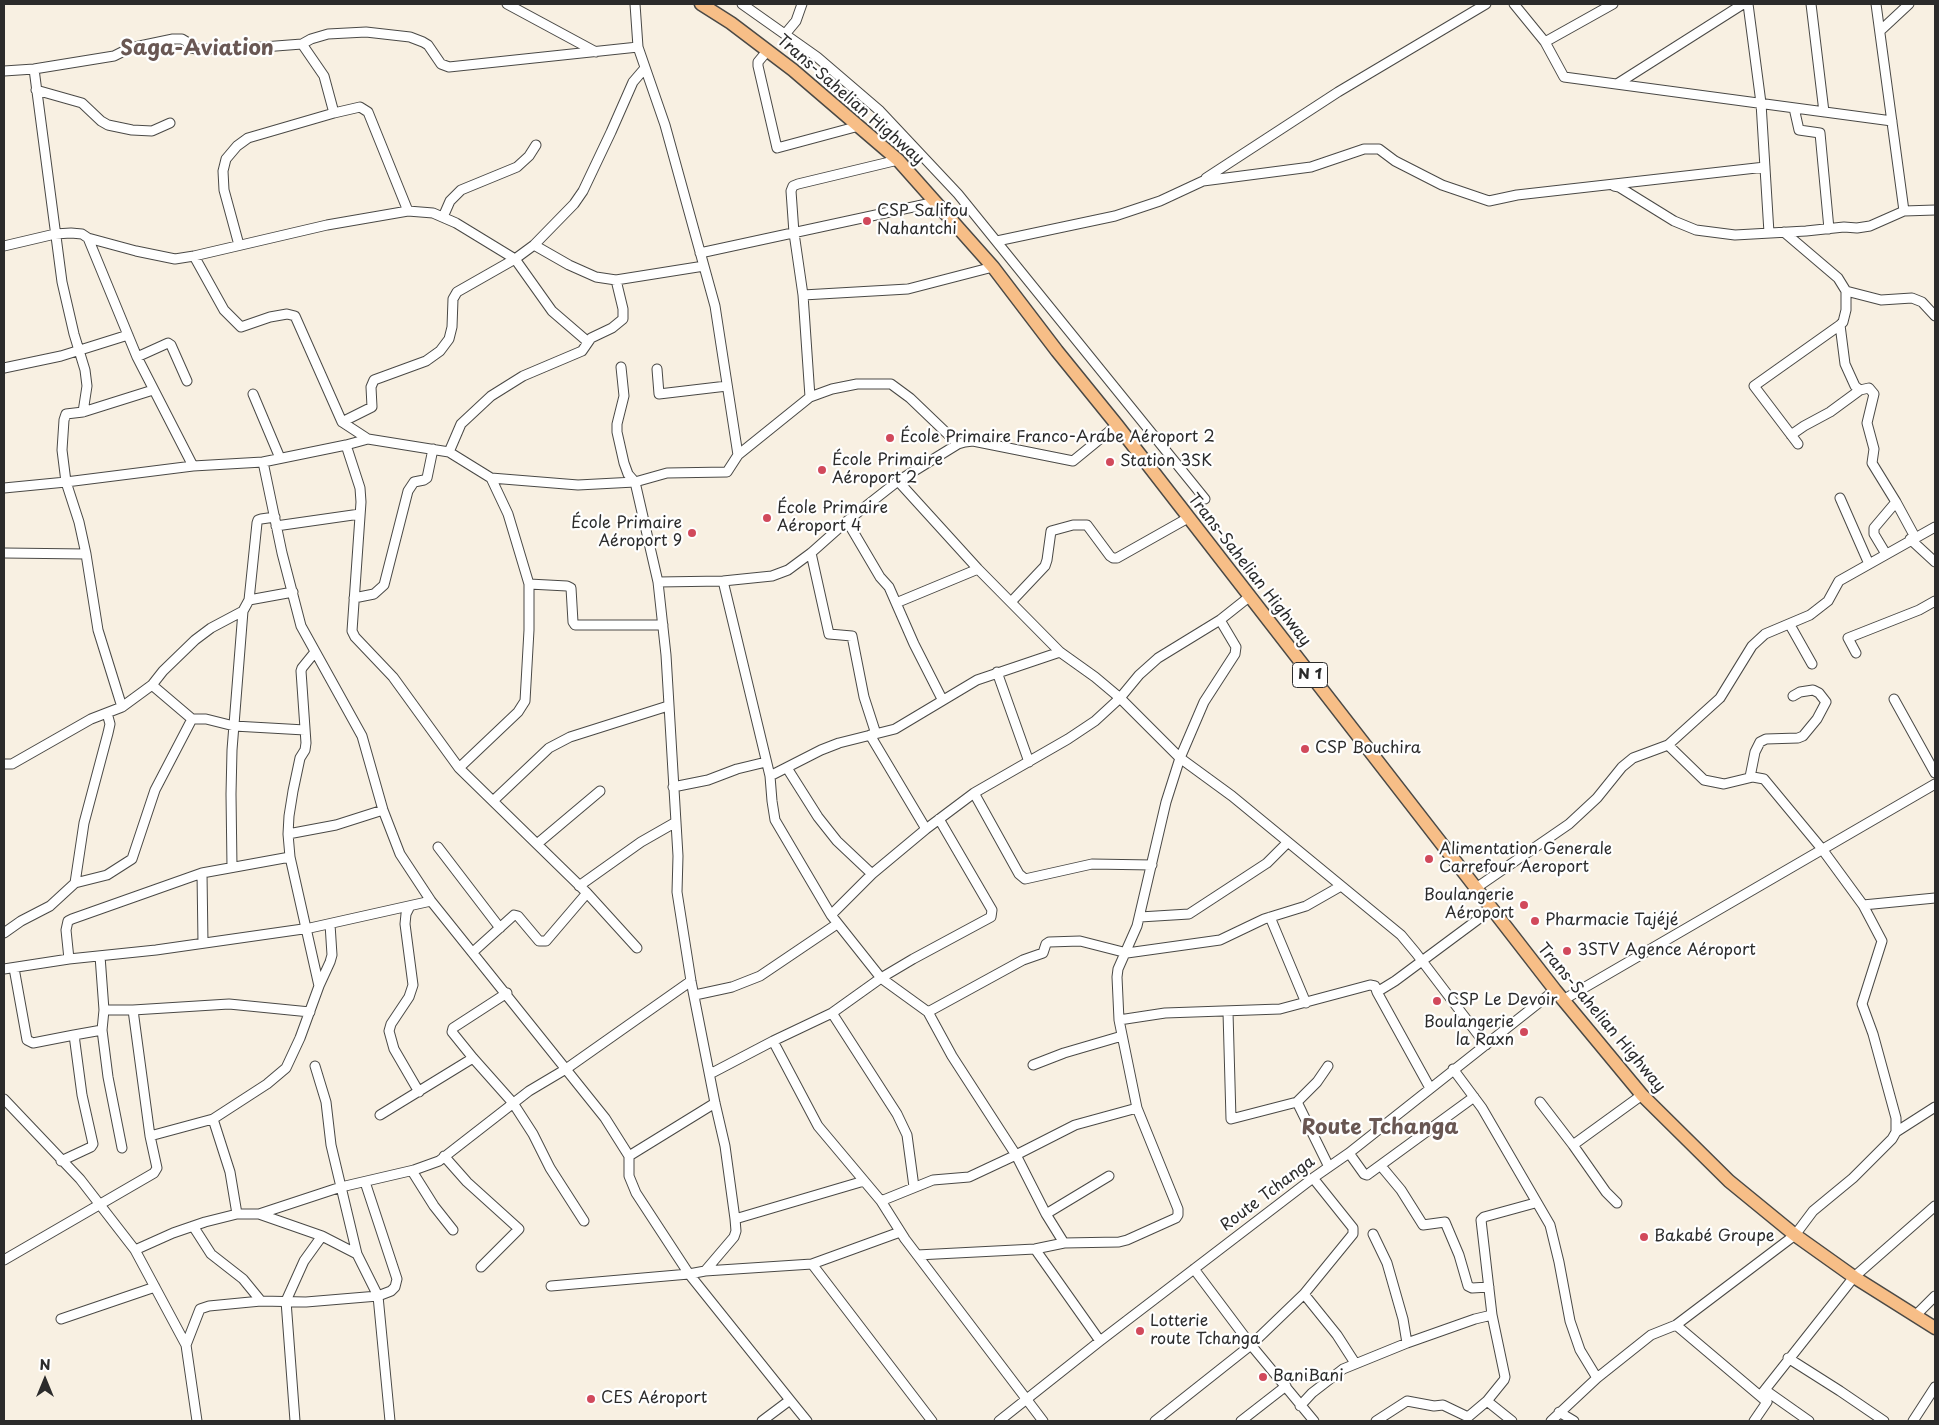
<!DOCTYPE html>
<html>
<head>
<meta charset="utf-8">
<style>
	body { margin:0 }
	#map { position:relative; width:1939px; height:1425px; overflow:hidden; background:#f8f0e2; font-family:"Playpen Sans",sans-serif }
	canvas { display:block }
	.frame { position:absolute; inset:0; border:5px solid #2b2b2b; pointer-events:none }
	.north { position:absolute; left:20px; top:1355px; width:50px; height:50px; -webkit-text-stroke:4px #fff; paint-order:stroke; rotate:0deg; font-size:14px; font-weight:700; line-height:20px; text-align:center; color:#2b2b2b }
	.north::after { content:''; display:block; margin:auto; width:18px; height:22px; background:#2b2b2b; clip-path:polygon(50% 0,100% 100%,50% 72%,0 100%) }
</style>
</head>
<body>
<div id="map">
<canvas width="1939" height="1425"></canvas>
<div class="frame"></div>
<div class="north">N</div>
</div>
<script>
const context = document.querySelector('canvas').getContext('2d');
context.lineJoin = 'round';
const shape = rows => new Path2D(rows.map(r => 'M' + r).join(''));
function trace(path, color, width, dash) { context.strokeStyle = color; context.lineWidth = width; context.lineCap = dash ? 'butt' : 'round'; context.setLineDash(dash || []); context.stroke(path); }
function write(font, color, halo, rows, align = 'center') {
  context.font = font + ' "Playpen Sans",sans-serif'; context.lineWidth = 4.5; context.setLineDash([]); context.textBaseline = 'middle'; context.strokeStyle = halo; context.fillStyle = color; for (const [text, x, y, turn = 0] of rows) {
    context.save(); context.translate(x, y); context.rotate((+turn || 0) * Math.PI / 180); context.textAlign = isNaN(turn) ? turn : align; if (halo) context.strokeText(text, 0, 0); context.fillText(text, 0, 0); context.restore();
  }
}
const minor = shape([
	[507,4,596,52],
	[635,4,638,47,665,125,715,306,738,455],
	[742,4,817,57,880,111,958,194,1205,499],
	[1514,4,1545,42,1564,77,1892,121],
	[1748,4,1761,103,1769,233],
	[1811,4,1824,112],
	[1876,4,1904,211],
	[1880,31,1909,4],
	[786,33,796,21,802,4],
	[1545,42,1613,4],
	[302,44,324,76,334,113,360,107,368,112,408,211],
	[768,50,758,62,758,66,777,148,859,126],
	[34,69,62,282,74,334,85,370,87,386,83,412],
	[4,71,34,69,114,56,130,48,173,39,182,39,187,42,190,48,197,49,250,48,302,44,311,39,328,34,366,32,410,37,423,42,428,45,441,64,449,67,638,47],
	[1617,84,1743,4],
	[36,90,82,103,101,121,108,125,132,130,152,131,170,123],
	[1794,108,1799,130,1820,133,1829,229],
	[1206,178,1338,92,1486,4],
	[1614,186,1619,187,1674,221,1696,230,1735,235,1806,231,1844,227,1857,228,1870,226,1904,211,1935,210],
	[443,217,450,201,461,190,517,167,529,156,536,145],
	[1784,232,1838,278,1846,291,1846,310,1843,322,1840,325,1754,386,1798,444],
	[88,238,137,357,193,466],
	[997,241,1115,216,1160,201,1203,181,1311,167,1364,149,1379,149,1395,161,1442,185,1489,201,1517,195,1765,167],
	[239,245,224,190,223,171,226,159,237,146,248,138,334,113],
	[534,245,569,265,596,277,616,280,704,266],
	[4,246,55,234,71,233,82,234,88,238,136,251,175,259,194,256,327,225,408,211,433,213,456,223,515,259,552,311,588,342],
	[700,253,936,202],
	[194,256,224,310,241,327,270,317,287,314,295,316,342,422,368,439],
	[1846,291,1881,300,1912,298,1922,302,1935,316],
	[803,295,908,289,993,267],
	[137,357,168,343,171,345,187,381],
	[621,367,624,396,617,424,617,432,624,463,628,474,635,482,658,582,666,655,678,856,677,892,691,981,715,1103,725,1146,735,1219,736,1231,734,1237,705,1271],
	[4,368,61,356,128,335],
	[657,369,659,394,727,386],
	[153,390,83,412,66,414,64,420,62,450,66,482,79,522,86,554,98,630,122,707,152,685,163,671,195,640,211,628,243,611],
	[1860,390,1869,388,1874,394,1867,423,1874,449,1872,463,1896,502,1874,528,1874,534,1886,554],
	[253,394,280,458],
	[810,397,803,295,794,233,791,191,793,186,798,184,898,160],
	[342,422,372,407,371,387,374,380,426,361,440,351,449,339,452,327,453,299,457,292,515,259,534,245,574,204,583,191,611,132,633,82,645,68],
	[1117,425,1073,461,973,441,965,442,958,444,898,481,978,569,1060,652,1095,677,1120,698,1180,758,1232,796,1401,935,1416,953,1486,1045],
	[1791,435,1804,426,1830,412,1860,390,1855,386,1845,364,1840,325],
	[346,445,360,488,361,502,352,631,355,637,393,677,459,768,587,893,637,948],
	[449,452,461,424,491,396,523,376,582,351,591,338,612,328,623,319,623,309,616,280],
	[263,462,282,553,301,626,362,736,383,810,400,854,431,901,605,1118,629,1156,629,1176,636,1193,689,1274,551,1286],
	[491,478,578,485,635,482,667,473,727,472,738,455,810,397,832,389,857,384,891,384,910,398,958,444],
	[4,488,66,482,193,466,263,462,346,445,368,439,449,452,491,478,508,514,529,584,529,630,525,701,518,712,459,768],
	[1840,498,1869,564],
	[1896,502,1915,537],
	[847,521,880,577,889,587,914,644,942,699],
	[276,526,360,514],
	[1910,539,1935,562],
	[4,553,86,554],
	[811,553,829,634,852,636,864,697,876,734],
	[723,581,770,776,772,801,775,820,831,915,881,978,928,1012,952,1056,1016,1155,1046,1214,1064,1243],
	[658,582,723,581,772,576,788,570,811,553,847,521,898,481],
	[529,584,567,586,571,588,573,622,575,625,663,625],
	[354,598,374,594,384,585,408,491,414,482,424,480,427,478,433,449],
	[249,600,293,592],
	[1011,602,1045,566,1047,560,1051,531,1073,525,1087,525,1110,556,1113,558,1117,558,1188,518],
	[896,603,978,569],
	[1790,625,1812,664],
	[315,652,302,668,301,671,306,743,305,750,300,758,293,791,289,816,288,834,290,857,319,986],
	[1856,653,1848,638,1919,610,1935,601],
	[997,672,1029,762],
	[152,685,192,719],
	[1894,699,1935,773],
	[870,735,926,829],
	[4,764,12,764,91,719,122,707],
	[787,768,818,817,837,841,872,874],
	[770,776,821,750,839,743,895,729,977,680,1060,652],
	[1750,777,1755,752,1760,742,1766,739,1798,738,1803,736,1817,719,1826,702,1819,693,1813,690,1800,692,1793,696],
	[673,787,708,780,737,769,766,762],
	[974,793,1019,874,1025,879,1092,864,1152,865],
	[493,801,549,748,570,737,668,706],
	[288,834,336,825,383,810],
	[537,844,600,791],
	[438,847,500,928],
	[232,867,231,794,232,750,243,611,249,600,257,523,258,520,261,519,275,517],
	[202,873,203,943],
	[75,883,84,823,108,733,110,724,107,713],
	[579,886,641,842,676,822],
	[1476,888,1569,824,1597,798,1622,767,1633,758,1668,745,1720,698,1752,646,1765,634,1810,615,1828,601,1839,581,1935,527],
	[1863,905,1935,898],
	[410,906,406,914,405,924,413,985,409,997,391,1024,389,1031,394,1049,419,1092],
	[831,915,872,874,926,829,974,793,1068,739,1095,721,1120,698,1139,675,1158,658,1220,620,1249,597],
	[1140,917,1189,914,1267,863,1287,843],
	[1270,917,1306,1003],
	[4,933,21,921,50,906,75,883,107,875,132,859,155,790,192,719,206,719,234,726,305,730],
	[473,952,514,915,518,916,539,941,546,941,587,893],
	[100,956,104,1010,133,1010,229,1004,310,1012],
	[69,959,66,930,68,921,72,919,202,873,290,857],
	[14,968,27,1040,33,1043,74,1035],
	[4,969,69,959,156,950,310,928,431,901],
	[1377,992,1430,1088],
	[507,993,453,1028,452,1032,473,1058,513,1103,533,1134,550,1168,584,1221],
	[695,995,732,987,760,976,837,924],
	[1563,1000,1935,784],
	[104,1010,102,1030,108,1077,122,1148],
	[133,1010,150,1136],
	[928,1012,1023,960,1043,953,1046,944,1049,942,1080,941,1127,953,1220,940,1264,919,1306,906,1341,886],
	[1228,1012,1231,1119,1297,1102,1317,1082,1328,1066],
	[832,1013,897,1114,907,1135,914,1187],
	[1119,1020,1165,1013,1280,1009,1370,985,1375,986,1377,992,1395,981,1492,909],
	[773,1041,818,1126,881,1201,905,1239,1043,1421],
	[1033,1065,1064,1053,1122,1036],
	[315,1066,326,1102,331,1145,357,1254],
	[1453,1069,1482,1108,1550,1225,1559,1262,1570,1321,1580,1350,1597,1378],
	[710,1074,773,1041,832,1013,881,978,913,959,991,917,992,910,939,819],
	[4,1099,80,1179,135,1250],
	[1297,1102,1329,1167],
	[1540,1102,1573,1145,1606,1192,1617,1203],
	[380,1115,473,1058],
	[1896,1132,1935,1107],
	[1573,1145,1642,1095],
	[1349,1153,1364,1174,1367,1175,1474,1097],
	[444,1156,467,1182,519,1229,481,1267],
	[629,1156,715,1103],
	[61,1161,91,1147,93,1144,82,1095,74,1035,102,1030],
	[1381,1166,1401,1190,1423,1225,1445,1222,1459,1255,1468,1286,1472,1288,1489,1287],
	[412,1171,434,1206,453,1230],
	[881,1201,933,1180,969,1177,1016,1155,1075,1125,1137,1108,1119,1020,1117,977,1118,969,1137,926,1166,802,1180,758,1204,702,1235,654,1236,647,1220,620],
	[237,1214,230,1172,213,1119,267,1084,286,1068,300,1038,319,986,330,962,332,955,330,924],
	[259,1214,341,1187,414,1170,439,1161,529,1091,566,1069,691,981],
	[1046,1214,1109,1176],
	[735,1219,864,1181],
	[193,1226,211,1254,243,1279,261,1301],
	[1373,1234,1387,1263,1403,1319,1407,1343],
	[1035,1249,1100,1341],
	[917,1255,1035,1249,1064,1243,1119,1242,1127,1240,1176,1218,1178,1215,1178,1209,1137,1108],
	[4,1260,154,1173,157,1168,150,1136,213,1119],
	[812,1264,932,1421],
	[1194,1269,1251,1345,1314,1421],
	[1304,1294,1337,1335,1355,1363],
	[1915,1316,1935,1296],
	[61,1319,155,1287],
	[1676,1325,1760,1396],
	[186,1345,135,1250,173,1233,205,1222,237,1214,259,1214,322,1236,357,1254,378,1296,391,1291,395,1287,397,1279,365,1182],
	[1788,1358,1840,1391,1884,1421],
	[1765,1390,1809,1421],
	[790,1400,689,1274,705,1271,812,1264,900,1232],
	[1487,1401,1504,1380,1505,1377,1492,1315,1481,1220,1484,1217,1535,1203],
	[1300,1406,1312,1393,1343,1369,1407,1343,1475,1319,1492,1315],
	[1559,1412,1574,1421],
	[197,1421,186,1345,200,1309,209,1306,261,1301,306,1302,378,1296,390,1421],
	[295,1421,286,1301,304,1261,322,1236],
	[762,1421,790,1400,807,1421],
	[999,1421,1100,1341,1313,1178,1349,1153,1555,990],
	[1155,1421,1251,1345,1304,1294,1353,1234,1353,1228,1313,1178],
	[1241,1421,1286,1386],
	[1376,1421,1407,1401,1434,1406,1443,1405,1468,1417,1487,1401,1512,1421],
	[1551,1421,1597,1378,1651,1335,1676,1325,1795,1235,1813,1211,1853,1178,1892,1139,1896,1132,1896,1118,1873,1034,1862,1004,1882,941,1863,905,1822,849,1764,779,1753,777,1724,784,1704,780,1668,745],
	[1754,1421,1767,1402,1760,1396,1854,1277,1935,1206],
	[1913,1421,1935,1387]
]);
const highway = shape([
	[701,4,731,23,793,70,898,160,993,267,1057,351,1117,425,1555,990,1642,1095,1729,1181,1795,1235,1854,1277,1935,1328]
]);
trace(minor, '#4a4946', 11);
trace(highway, '#4a4946', 15);
trace(minor, '#fff', 9);
trace(highway, '#f7be87', 12);
for (const [x, y, r, color] of [
	[867,221,5,"#d1495b"],
	[890,438,5,"#d1495b"],
	[1110,462,5,"#d1495b"],
	[822,470,5,"#d1495b"],
	[767,518,5,"#d1495b"],
	[692,533,5,"#d1495b"],
	[1305,749,5,"#d1495b"],
	[1429,859,5,"#d1495b"],
	[1524,905,5,"#d1495b"],
	[1535,921,5,"#d1495b"],
	[1567,951,5,"#d1495b"],
	[1437,1001,5,"#d1495b"],
	[1524,1032,5,"#d1495b"],
	[1644,1237,5,"#d1495b"],
	[1140,1331,5,"#d1495b"],
	[1263,1377,5,"#d1495b"],
	[591,1399,5,"#d1495b"]
]) { const dot = new Path2D(); dot.arc(x, y, r, 0, 2 * Math.PI); context.fillStyle = color; context.fill(dot); trace(dot, '#fff', 2); }
for (const [x, y, w] of [
	[1310,675,35]
]) { const box = new Path2D(); box.roundRect(x - w / 2, y - 12.5, w, 25, 4); context.fillStyle = '#fff'; context.fill(box); trace(box, '#2b2b2b', 1); }
write('bold 15px', '#2b2b2b', null, [
	["N 1",1310,675]
]);
write('16px', '#2b2b2b', '#fff', [
	["Trans-Sahelian Highway",850,100,41],
	["Trans-Sahelian Highway",1249,570,52],
	["Trans-Sahelian Highway",1601,1018,50],
	["Route Tchanga",1268,1194,-37]
]);
write('16px', '#2b2b2b', '#fff', [
	["CSP Salifou",877,212],
	["Nahantchi",877,230],
	["École Primaire Franco-Arabe Aéroport 2",900,438],
	["École Primaire",832,461],
	["Aéroport 2",832,479],
	["Station 3SK",1120,462],
	["École Primaire",777,509],
	["Aéroport 4",777,527],
	["École Primaire",682,524,"right"],
	["Aéroport 9",682,542,"right"],
	["CSP Bouchira",1315,749],
	["Alimentation Generale",1439,850],
	["Carrefour Aeroport",1439,868],
	["Boulangerie",1514,896,"right"],
	["Aéroport",1514,914,"right"],
	["Pharmacie Tajéjé",1545,921],
	["3STV Agence Aéroport",1577,951],
	["CSP Le Devoir",1447,1001],
	["Boulangerie",1514,1023,"right"],
	["la Raxn",1514,1041,"right"],
	["Bakabé Groupe",1654,1237],
	["Lotterie",1150,1322],
	["route Tchanga",1150,1340],
	["BaniBani",1273,1377],
	["CES Aéroport",601,1399]
], 'left');
write('bold 21px', '#695753', '#fff', [
	["Saga-Aviation",197,49],
	["Route Tchanga",1380,1128]
]);
</script>
</body>
</html>
